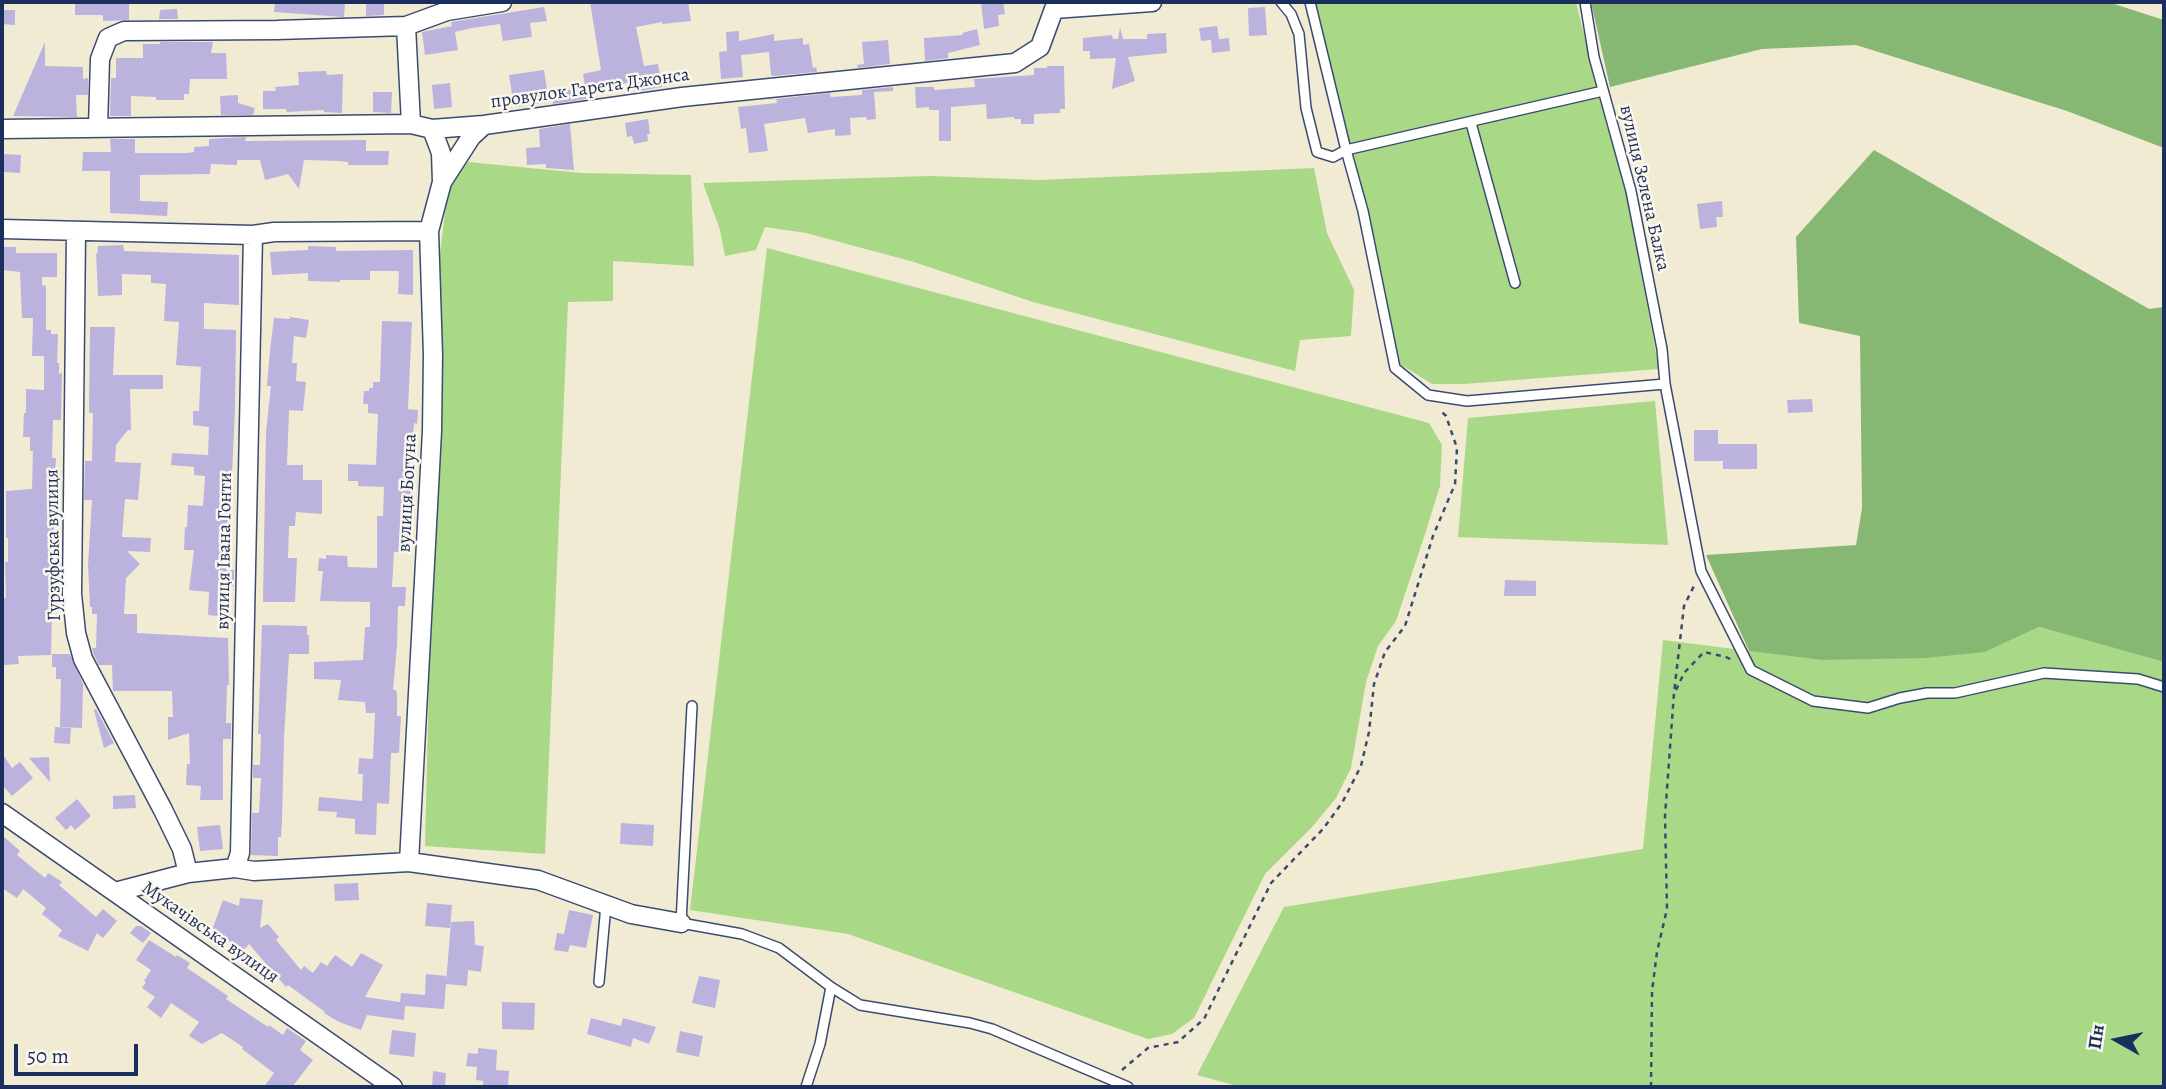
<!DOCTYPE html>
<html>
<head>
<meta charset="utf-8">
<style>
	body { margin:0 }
	#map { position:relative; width:2166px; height:1089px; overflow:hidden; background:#f2ebd3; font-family:Alegreya,serif }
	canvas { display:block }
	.frame { position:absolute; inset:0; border:4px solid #1b2f5e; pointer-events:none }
	.north { position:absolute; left:2082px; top:1005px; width:70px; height:70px; -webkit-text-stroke:5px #fbf7ec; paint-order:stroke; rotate:279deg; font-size:19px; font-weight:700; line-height:28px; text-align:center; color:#1b2f5e }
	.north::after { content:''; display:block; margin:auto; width:24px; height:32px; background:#1b2f5e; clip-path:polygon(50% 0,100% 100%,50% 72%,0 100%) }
	.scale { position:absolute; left:14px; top:1044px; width:124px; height:32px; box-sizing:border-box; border:4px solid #1b2f5e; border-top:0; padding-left:9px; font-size:21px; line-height:24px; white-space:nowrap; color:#1b2f5e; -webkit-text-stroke:5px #fbf7ec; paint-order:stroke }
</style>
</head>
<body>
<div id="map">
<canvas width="2166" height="1089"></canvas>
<div class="frame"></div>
<div class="north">Пн</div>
<div class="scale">50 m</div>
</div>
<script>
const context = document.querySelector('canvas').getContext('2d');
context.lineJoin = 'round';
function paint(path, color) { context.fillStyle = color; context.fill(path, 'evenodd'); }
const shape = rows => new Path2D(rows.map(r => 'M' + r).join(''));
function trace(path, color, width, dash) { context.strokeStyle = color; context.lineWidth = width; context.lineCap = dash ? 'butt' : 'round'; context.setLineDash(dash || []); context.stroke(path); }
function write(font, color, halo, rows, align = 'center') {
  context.font = font + ' Alegreya,serif'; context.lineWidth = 5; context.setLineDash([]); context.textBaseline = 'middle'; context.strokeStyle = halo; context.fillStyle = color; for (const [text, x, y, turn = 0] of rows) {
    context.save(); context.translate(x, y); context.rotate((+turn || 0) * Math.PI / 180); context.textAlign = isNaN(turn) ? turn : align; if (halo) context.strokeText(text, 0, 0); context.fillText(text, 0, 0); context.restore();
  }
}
paint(shape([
	[1315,2,1576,2,1599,96,1626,193,1659,369,1464,384,1432,384,1400,364],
	[468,162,581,173,691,175,694,266,613,261,613,301,568,302,545,854,425,846,439,262,448,187],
	[1314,168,1327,233,1354,290,1351,336,1300,340,1295,371,1033,302,914,262,806,233,765,227,756,250,725,256,720,230,703,183,930,176,1040,180],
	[767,248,1429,423,1442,445,1440,486,1425,534,1396,621,1378,646,1366,682,1351,768,1336,798,1313,826,1265,874,1194,1018,1172,1034,1148,1039,848,934,690,910],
	[1655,401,1668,545,1458,537,1468,418],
	[2039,627,2164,662,2164,1087,1241,1087,1197,1075,1284,907,1643,849,1663,640,1821,660,1985,652]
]), '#a9d886');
paint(shape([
	[1591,2,2108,2,2164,20,2164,148,2067,111,1856,45,1762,49,1610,87],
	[1874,150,2149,309,2164,307,2164,662,2039,627,1985,652,1925,658,1821,660,1749,651,1706,555,1856,545,1862,508,1860,336,1799,323,1796,237]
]), '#86b873');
paint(shape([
	[75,2,129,2,129,20,103,21,103,15,75,15],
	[275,2,345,2,344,17,274,12],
	[366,2,384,2,384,15,366,16],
	[590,2,688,2,691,21,662,24,662,22,636,27,644,66,658,64,662,87,639,91,637,81,586,91,583,74,601,70],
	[981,2,1003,2,1005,14,998,15,999,26,984,29],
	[544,7,547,21,530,23,532,37,503,41,500,24,472,28,455,32,458,50,425,55,422,32,452,26,451,22],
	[1265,7,1267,35,1249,36,1248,8],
	[177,9,178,19,159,19,160,10],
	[2,10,15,10,15,25,2,24],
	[1217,26,1219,39,1201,41,1199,28],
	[1120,27,1123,39,1147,39,1147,34,1166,33,1167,53,1128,57,1135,81,1112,89,1116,58,1090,59,1090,51,1083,51,1083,38,1112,35,1113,39,1118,39],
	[977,29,980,45,948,53,948,58,925,61,924,38,963,35,962,33],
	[739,31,739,41,774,34,774,41,803,38,803,45,809,44,813,68,816,67,817,72,773,76,771,75,769,52,741,55,743,77,721,79,719,52,727,51,726,32],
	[1229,38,1230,51,1212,53,1211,40],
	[888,40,890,64,858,68,857,65,864,64,862,42],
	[45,42,45,66,83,67,83,79,88,78,88,95,76,95,77,117,13,116],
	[160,42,213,42,211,53,226,53,227,79,190,79,189,94,184,94,184,100,156,100,156,97,131,96,131,116,110,116,111,78,116,78,116,58,143,58,143,44,160,44],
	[1047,66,1064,66,1065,109,1060,109,1060,113,1034,114,1034,124,1021,124,1021,119,1014,119,1014,117,987,119,986,104,951,107,951,141,939,141,939,110,929,110,929,107,916,108,915,87,934,87,934,90,975,87,974,79,1034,75,1034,68,1047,68],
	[544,70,549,102,514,107,509,75],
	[326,71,327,75,343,74,342,113,324,112,324,110,287,112,286,109,263,109,263,91,276,91,275,87,299,85,298,72],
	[450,83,452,107,434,109,432,85],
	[893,87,893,91,874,92,876,119,867,120,866,117,850,118,851,135,835,136,835,129,808,133,805,118,764,124,768,151,749,153,746,128,741,129,738,107,777,103,776,99,830,93,831,97,862,95,862,90],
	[585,88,586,99,553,104,552,92],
	[373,92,392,92,391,113,373,112],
	[238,95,238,103,255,108,253,115,221,115,220,96],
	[648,119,650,134,647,134,648,141,634,144,632,136,627,137,625,123],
	[570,124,574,170,546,168,546,164,527,165,526,148,540,147,539,129],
	[246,137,245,141,366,140,366,151,389,151,388,165,348,165,348,162,340,161,304,160,299,189,288,174,265,180,260,160,237,160,237,165,211,164,210,174,140,175,140,201,168,202,167,216,110,213,110,171,82,171,83,152,111,152,110,139,135,139,135,153,187,153,194,152,194,147,209,146,209,139],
	[2,154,21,155,20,173,2,172],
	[1722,201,1723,217,1716,217,1717,227,1700,229,1697,204],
	[123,245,124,251,239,255,239,305,204,303,204,329,236,330,235,408,231,496,229,496,226,570,234,570,234,586,229,586,228,617,208,615,209,592,189,590,194,550,184,550,185,527,187,527,188,505,203,506,205,476,194,475,194,467,171,465,172,453,208,455,209,427,193,425,193,411,199,411,201,367,176,365,179,322,164,321,166,284,151,283,151,275,122,274,122,295,98,296,96,254,97,254,98,246],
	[308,246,336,247,336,251,413,250,413,295,398,294,399,271,370,271,370,280,340,280,340,282,308,281,308,273,272,275,270,252,308,250],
	[2,247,16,247,16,253,57,253,57,277,42,277,42,285,46,286,46,330,51,330,51,334,58,334,57,363,59,363,59,374,62,373,61,420,53,420,52,458,56,458,54,490,60,490,59,524,54,524,51,655,18,656,19,664,3,665,2,598,6,598,5,562,8,562,8,538,6,538,6,491,32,489,33,451,30,451,30,437,23,437,24,413,26,413,26,389,44,390,44,356,32,356,33,318,22,318,20,272,2,270],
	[290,317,309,320,306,338,294,336,292,363,297,363,296,381,306,382,303,411,289,410,287,465,303,465,303,480,322,480,322,514,296,512,295,526,289,526,288,558,297,558,295,602,263,602,266,432,271,386,267,386,270,350,274,318,290,319],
	[382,321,412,322,408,409,418,410,417,424,414,423,413,443,409,443,407,476,412,476,410,516,404,515,403,538,401,538,400,552,394,552,392,587,406,587,405,606,398,606,397,645,393,690,396,690,397,695,397,716,401,716,399,753,391,753,389,804,377,803,376,835,355,834,355,819,336,817,337,812,318,811,319,797,362,801,363,774,358,774,359,758,373,759,375,713,366,713,365,702,338,700,341,680,314,679,314,662,363,660,365,627,370,627,370,602,320,601,323,571,318,571,319,558,326,559,326,555,347,556,348,567,377,568,377,516,383,516,384,487,358,486,358,481,348,481,348,464,376,465,378,414,368,413,368,404,363,404,364,391,369,391,369,388,373,388,373,382,380,382],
	[90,327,115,327,113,375,163,375,163,389,130,389,131,430,128,430,116,445,115,462,141,463,138,500,125,499,122,537,151,538,150,552,127,551,140,564,126,578,124,614,137,614,137,633,228,638,229,685,227,685,226,723,231,723,231,739,223,739,223,800,200,800,201,786,186,785,187,764,190,764,189,733,168,740,168,717,173,717,172,691,113,691,112,665,99,665,94,655,92,648,96,648,97,614,92,614,92,607,90,607,88,566,92,500,84,500,85,461,92,461,93,413,89,413],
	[1812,399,1813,412,1788,413,1787,400],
	[1694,430,1718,430,1718,444,1757,444,1757,469,1723,469,1723,461,1694,461],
	[1505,580,1536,581,1536,596,1504,596],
	[262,625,307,626,307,635,309,635,309,654,289,654,284,738,282,822,281,837,278,837,278,856,251,855,252,813,259,813,261,778,253,778,253,765,260,765,261,734,258,734],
	[52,654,70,654,83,684,82,728,60,727,61,679,56,679,56,667,52,667],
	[96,709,114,743,104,748,94,710],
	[55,727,71,728,70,744,54,743],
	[2,753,12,768,20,762,33,778,12,796,2,785],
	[49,757,50,782,29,758],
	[135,795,136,808,113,809,113,796],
	[77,799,91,816,75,830,71,825,66,830,55,818],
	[621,823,654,825,653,846,620,844],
	[220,825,223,849,200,851,197,827],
	[2,835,20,851,17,855,45,878,48,873,62,882,59,885,96,917,103,909,117,921,103,938,97,933,88,951,58,936,62,930,42,914,46,908,23,889,17,898,2,888],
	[358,883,359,900,335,901,334,884],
	[240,898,263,900,260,928,268,924,279,937,276,940,301,970,304,966,313,973,321,962,327,966,335,955,352,967,361,953,383,965,365,997,400,1002,401,993,425,995,426,974,447,976,446,983,451,922,474,921,475,945,484,946,481,972,468,970,467,986,446,984,444,1009,405,1006,404,1020,367,1015,361,1030,339,1022,324,1013,325,1012,288,985,286,987,249,944,243,951,227,939,211,933,223,900,239,906],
	[427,903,452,905,450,928,425,926],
	[569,910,593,915,586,948,570,945,568,952,554,950,557,933,564,934],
	[136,926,141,926,151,933,143,943,130,933],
	[149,940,176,957,177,955,190,963,187,968,228,996,226,999,268,1027,269,1025,283,1035,287,1028,306,1041,300,1050,313,1060,292,1087,264,1087,274,1073,242,1049,243,1047,222,1033,202,1044,189,1036,199,1022,171,1003,161,1018,147,1007,155,997,142,988,146,982,144,981,151,970,136,960],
	[699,976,720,980,715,1008,692,1003],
	[502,1002,535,1003,534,1030,502,1029],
	[591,1018,621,1026,623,1018,656,1027,649,1044,633,1038,631,1047,587,1034],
	[392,1030,416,1033,414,1057,389,1054],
	[680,1031,703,1036,699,1057,676,1052],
	[478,1048,497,1050,496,1070,509,1071,508,1087,483,1087,483,1081,476,1080,477,1067,466,1066,468,1053,478,1054],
	[433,1071,446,1073,445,1087,432,1087]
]), '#bbb2de');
const service = shape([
	[1281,2,1291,14,1299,34,1306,108,1317,152,1333,157,1346,150,1603,91],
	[1310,2,1346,150,1363,211,1395,368,1428,395,1467,401,1665,384],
	[1585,2,1594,57,1631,191,1662,349,1665,384,1701,571,1751,670,1813,701,1868,708,1900,698,1927,693,1955,693,2044,673,2138,679,2164,687],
	[1471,123,1515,283],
	[692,706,681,923,742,934,779,948,831,987,860,1005,970,1023,992,1029,1128,1087],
	[599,982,606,905],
	[806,1087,820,1044,831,987]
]);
const minor = shape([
	[1054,9,1152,2],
	[406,26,411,124],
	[98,127,100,59,108,38,124,31,277,30,406,26,447,11,502,2],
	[2,129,411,124,432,129,484,125,682,97,1015,63,1040,47,1054,9],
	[442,182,471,137,484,125],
	[2,229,253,235,274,232,429,231],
	[76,232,72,594,76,633,83,659,163,810,182,849,188,873],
	[2,813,393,1087],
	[409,862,432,431,433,355,429,231,442,182,441,153,432,129],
	[235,868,240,853,253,235],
	[115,892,188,873,235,868,254,871,409,862,538,880,631,914,681,923]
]);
trace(service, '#3b4b70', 12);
trace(minor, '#3b4b70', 21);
trace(shape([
	[1676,690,1684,673,1704,652,1726,657,1732,660],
	[1122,1070,1148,1048,1178,1042,1204,1019,1271,883,1323,829,1342,803,1361,766,1369,732,1374,684,1385,652,1405,626,1433,536,1455,484,1457,448,1446,416,1441,411],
	[1651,1087,1652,991,1657,952,1667,909,1665,816,1674,693,1684,606,1694,586]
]), '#3b4b70', 2.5, [5, 5]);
trace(service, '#fff', 9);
trace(minor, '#fff', 18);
write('19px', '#1b2f5e', '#fbf7ec', [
	["провулок Гарета Джонса",590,89,-8],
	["вулиця Зелена Балка",1644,188,77],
	["вулиця Богуна",408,493,-87],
	["Гурзуфська вулиця",54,545,-91],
	["вулиця Івана Гонти",225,551,-89],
	["Мукачівська вулиця",210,933,35]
]);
</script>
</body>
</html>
